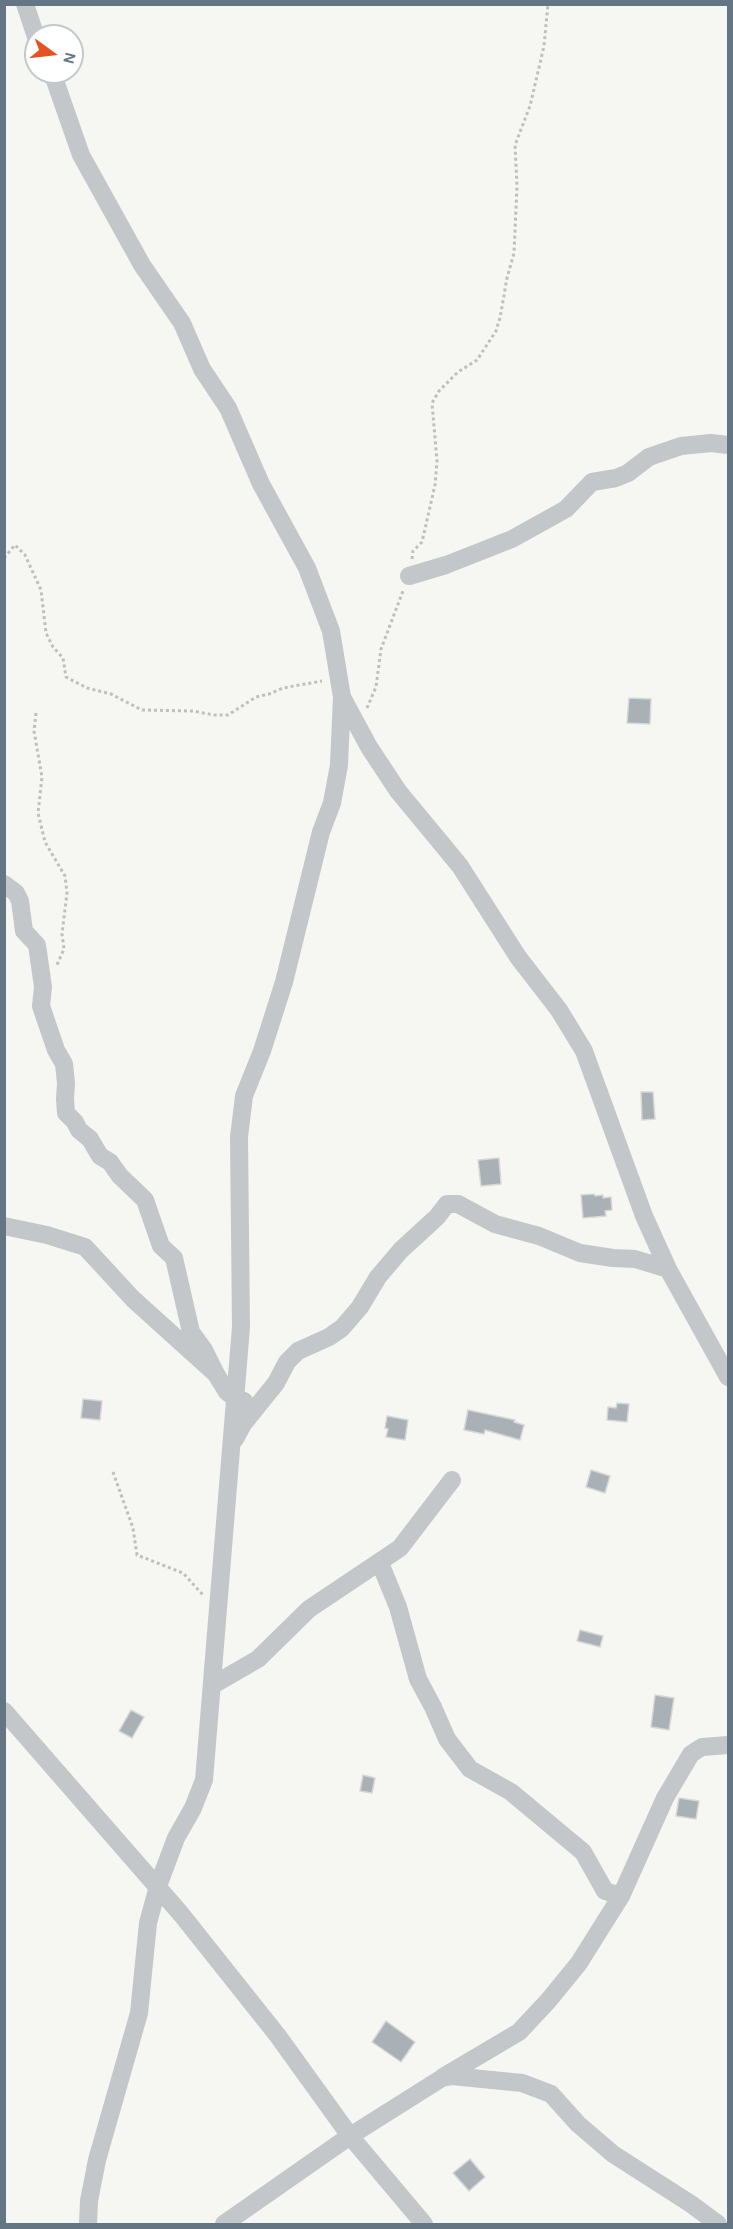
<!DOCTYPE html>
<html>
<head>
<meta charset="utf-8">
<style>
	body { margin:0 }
	#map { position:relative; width:733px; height:2229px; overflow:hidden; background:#f6f6f2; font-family:Karla,sans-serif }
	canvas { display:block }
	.frame { position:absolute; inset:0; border:6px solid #647584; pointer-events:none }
	.north { position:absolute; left:24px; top:24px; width:60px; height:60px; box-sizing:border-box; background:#fff; border:2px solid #c1c8ce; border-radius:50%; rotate:105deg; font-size:16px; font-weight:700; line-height:24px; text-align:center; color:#647584 }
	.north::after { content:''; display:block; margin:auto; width:21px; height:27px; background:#e65322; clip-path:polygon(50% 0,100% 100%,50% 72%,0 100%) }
</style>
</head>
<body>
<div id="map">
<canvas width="733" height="2229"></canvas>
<div class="frame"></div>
<div class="north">N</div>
</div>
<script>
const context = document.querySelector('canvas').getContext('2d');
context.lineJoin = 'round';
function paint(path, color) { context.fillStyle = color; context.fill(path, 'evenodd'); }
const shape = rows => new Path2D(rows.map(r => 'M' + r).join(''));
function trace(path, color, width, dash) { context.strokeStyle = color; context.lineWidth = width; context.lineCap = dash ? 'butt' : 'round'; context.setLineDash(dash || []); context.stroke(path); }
const building = shape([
	[629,698,651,699,650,724,627,723,629,698],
	[641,1092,653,1092,655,1119,642,1120,641,1092],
	[499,1158,501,1184,481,1186,478,1160,499,1158],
	[594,1194,595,1196,603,1195,603,1198,611,1197,612,1210,605,1211,606,1216,583,1218,581,1195,594,1194],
	[83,1399,102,1401,100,1420,81,1418,83,1399],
	[617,1403,629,1404,627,1422,607,1420,608,1407,616,1408,617,1403],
	[468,1410,515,1420,514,1422,524,1425,520,1440,485,1430,484,1434,464,1430,468,1410],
	[387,1416,408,1420,405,1440,386,1437,388,1429,385,1428,387,1416],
	[591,1470,610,1476,605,1493,586,1487,591,1470],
	[580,1630,603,1636,600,1647,577,1641,580,1630],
	[655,1695,674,1698,669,1730,651,1727,655,1695],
	[131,1710,144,1717,132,1738,119,1731,131,1710],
	[363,1775,375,1778,372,1793,360,1791,363,1775],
	[679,1798,699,1801,696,1819,676,1816,679,1798],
	[386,2021,415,2042,401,2062,372,2042,386,2021],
	[470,2159,485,2177,469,2191,453,2173,470,2159]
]);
paint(building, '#a9b1b7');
trace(building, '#d7d7d5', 1.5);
trace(shape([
	[4,558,15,545,25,555,41,590,46,633,53,647,63,658,66,677,87,688,111,694,142,710,193,711,214,715,228,715,256,697,269,694,283,688,322,681],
	[412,559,413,551,422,542,435,485,437,461,432,403,439,391,458,372,477,360,496,331,500,318,507,278,514,253,517,186,515,145,530,106,544,46,548,4],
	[367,708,376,687,381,649,403,591],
	[36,713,34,731,42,777,38,813,45,842,65,876,67,893,62,934,64,949,57,965],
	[113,1472,133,1528,137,1555,183,1573,203,1595]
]), '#bdbfc1', 3, [3, 3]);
trace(shape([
	[25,4,36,37],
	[52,72,81,155,142,265,182,323,202,369,228,408,261,484,307,568,331,631,342,697,339,765,332,803,321,832,284,982,262,1051,244,1096,239,1137,241,1327,204,1780,193,1808,176,1838,158,1886,148,1923,139,2013,97,2160,89,2201,88,2224],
	[409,576,446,565,512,539,566,509,592,482,616,478,628,473,649,457,681,446,711,443,728,445],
	[342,697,369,747,398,791,460,866,518,957,559,1010,584,1051,644,1216,668,1269,728,1377],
	[4,884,16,893,20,901,24,931,37,945,43,987,41,1006,56,1050,64,1064,66,1083,65,1099,66,1113,75,1122,79,1130,90,1139,100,1156,110,1162,120,1176,145,1200,161,1246,174,1258,191,1332,204,1350,216,1374],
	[4,1226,47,1235,85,1247,133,1299,216,1374,227,1392,236,1399,244,1401],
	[235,1439,243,1424,276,1383,287,1362,298,1351,329,1337,342,1328,360,1307,378,1277,401,1250,437,1217,447,1204,458,1204,495,1224,539,1236,580,1253,613,1258,635,1259,668,1269],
	[380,1563,398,1607,418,1679,433,1707,447,1739,470,1769,511,1792,583,1852,605,1891,621,1896],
	[213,1685,258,1659,309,1609,400,1548,452,1480],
	[4,1711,181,1914,278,2036,350,2136,424,2224],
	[443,2077,519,2032,548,2001,579,1963,621,1896,665,1798,691,1754,702,1747,728,1745],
	[224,2224,350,2136,442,2078,452,2076,522,2083,551,2094,578,2124,613,2154,691,2204,718,2224]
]), '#c3c7ca', 18);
</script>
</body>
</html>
